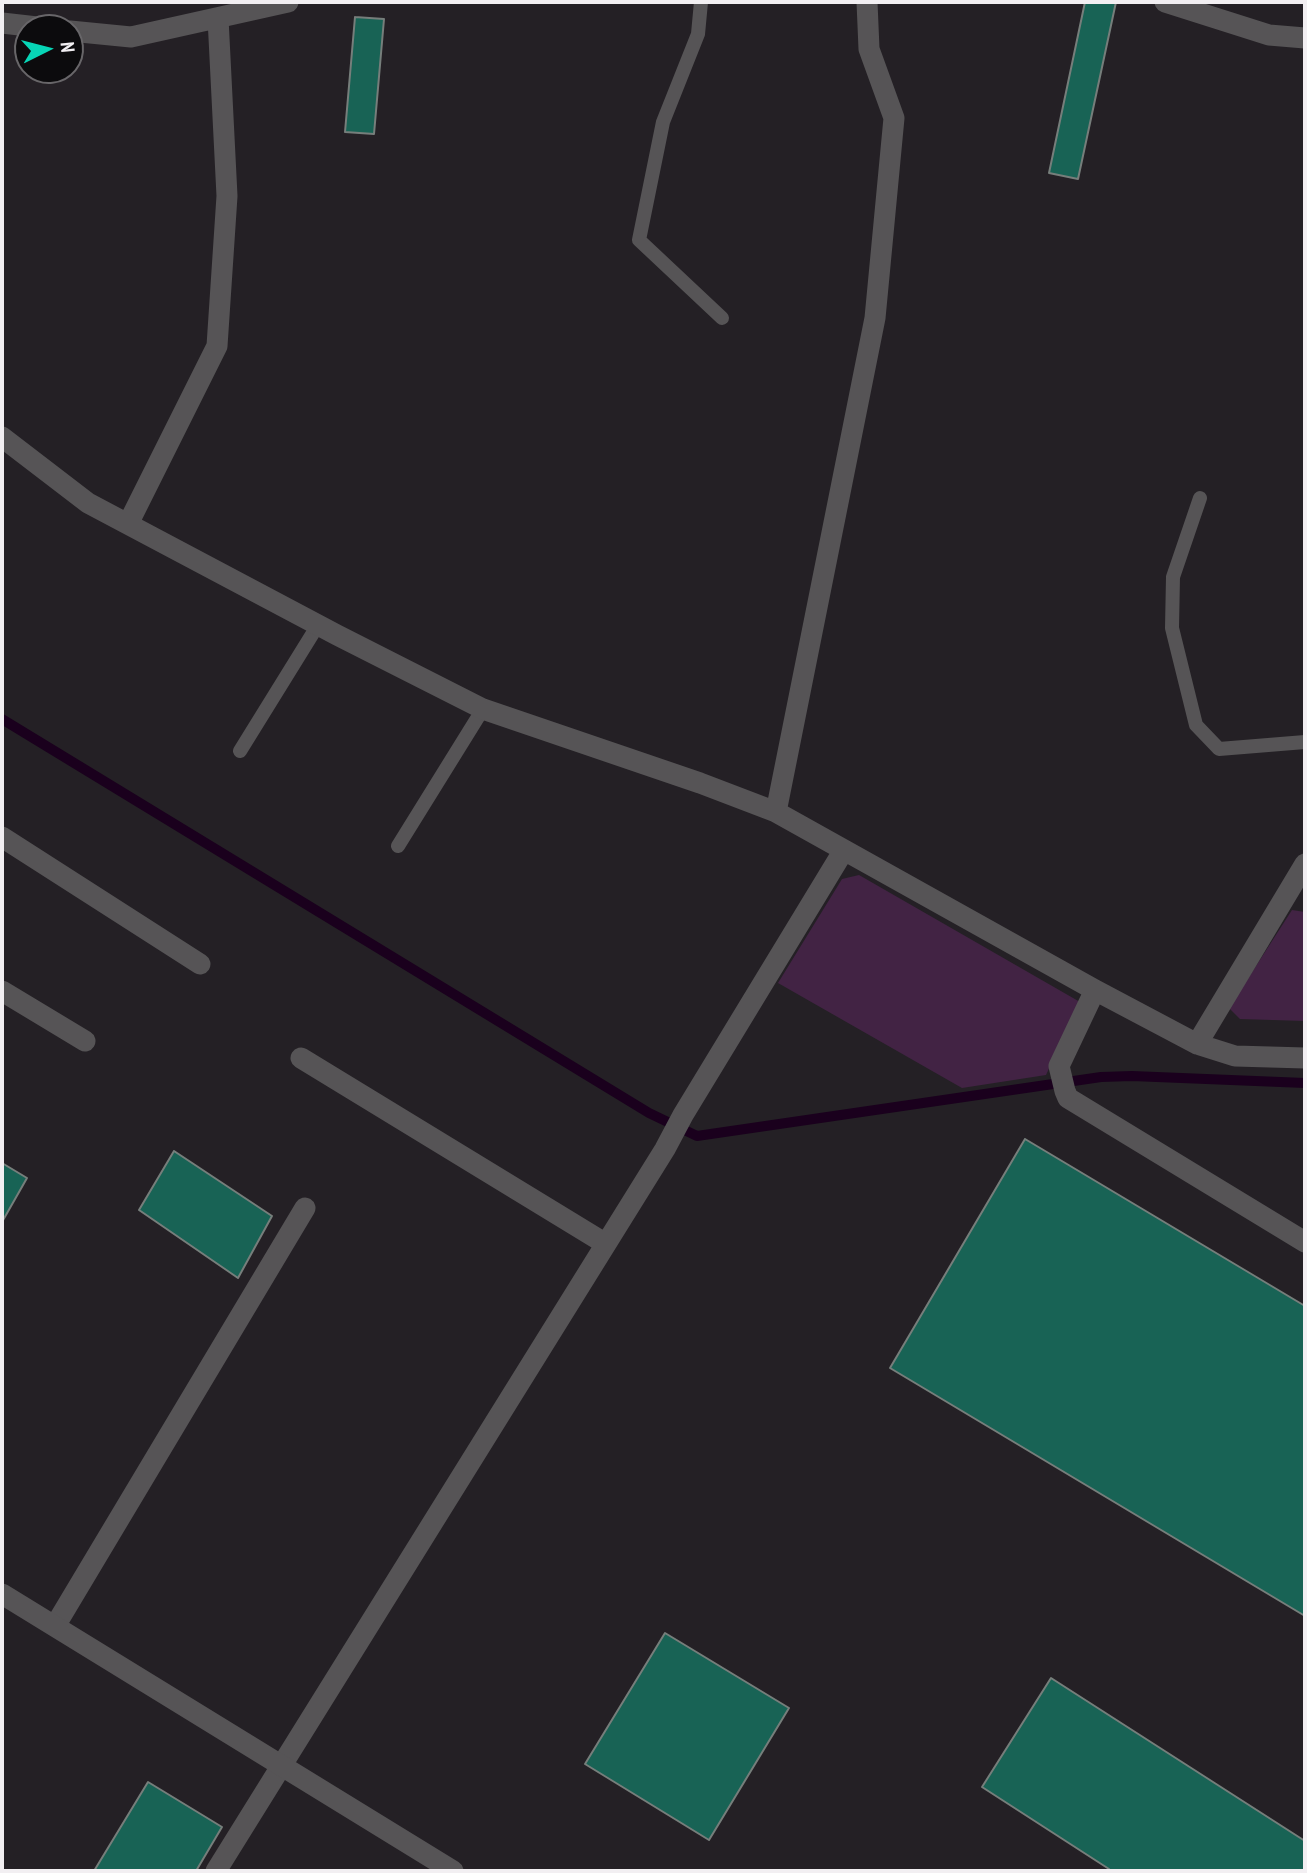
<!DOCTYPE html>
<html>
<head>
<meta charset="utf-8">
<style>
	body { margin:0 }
	#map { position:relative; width:1307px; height:1873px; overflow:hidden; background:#242025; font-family:"PT Sans Narrow",sans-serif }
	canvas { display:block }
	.frame { position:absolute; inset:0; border:4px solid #f2eff2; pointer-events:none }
	.north { position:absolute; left:14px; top:14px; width:70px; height:70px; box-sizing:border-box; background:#0c0b0d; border:2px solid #686669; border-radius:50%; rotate:84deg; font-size:19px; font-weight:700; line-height:28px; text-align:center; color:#f2eff2 }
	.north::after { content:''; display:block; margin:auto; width:24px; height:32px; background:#07d5b6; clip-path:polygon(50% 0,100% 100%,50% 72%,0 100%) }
</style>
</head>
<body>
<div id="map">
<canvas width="1307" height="1873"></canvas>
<div class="frame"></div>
<div class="north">N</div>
</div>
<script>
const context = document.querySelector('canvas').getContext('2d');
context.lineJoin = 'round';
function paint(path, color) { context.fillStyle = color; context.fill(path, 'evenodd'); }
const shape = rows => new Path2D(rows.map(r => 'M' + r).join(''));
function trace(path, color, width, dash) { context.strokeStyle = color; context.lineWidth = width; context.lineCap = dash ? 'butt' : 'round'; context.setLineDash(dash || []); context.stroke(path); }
paint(shape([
	[859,875,1080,1002,1046,1075,962,1088,778,983,842,879],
	[1292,910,1305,912,1305,1021,1240,1019,1229,1008]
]), '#422344');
trace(shape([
	[2,719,649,1113,697,1136,1101,1077,1132,1076,1305,1083]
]), '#1a001d', 10);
const building = shape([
	[1085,2,1116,2,1078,179,1049,173,1085,2],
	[355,17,384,19,374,134,345,132,355,17],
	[1025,1139,1305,1306,1305,1616,890,1368,1025,1139],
	[174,1151,272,1216,238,1278,139,1210,174,1151],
	[2,1163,27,1178,2,1222,2,1163],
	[665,1633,789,1708,709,1840,585,1764,665,1633],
	[1051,1678,1305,1841,1305,1871,1108,1871,1109,1869,982,1787,1051,1678],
	[148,1782,222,1827,196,1871,94,1871,148,1782]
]);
paint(building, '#186355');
trace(building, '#767e7b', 2);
trace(shape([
	[701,2,698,34,663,122,639,240,722,318],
	[1200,498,1173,577,1172,628,1196,725,1219,749,1305,742],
	[240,751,318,625],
	[398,846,483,709]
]), '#565456', 14);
trace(shape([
	[1165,2,1269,35,1305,38],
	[2,23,46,28],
	[70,31,131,37,288,2],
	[2,437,88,503,337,635,483,709,700,783,776,812,1095,990,1197,1044,1235,1056,1305,1058],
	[128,524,217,346,227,196,218,18],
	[776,812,875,318,894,118,869,49,867,2],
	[2,837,200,964],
	[1095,990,1059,1066,1065,1091,1068,1098,1305,1242],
	[2,991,85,1041],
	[1197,1044,1305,864],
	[301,1058,606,1244],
	[55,1626,305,1208],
	[216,1871,665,1149,683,1115,844,850]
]), '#565456', 21);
trace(shape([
	[2,1594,453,1871]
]), '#565456', 21);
</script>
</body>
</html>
